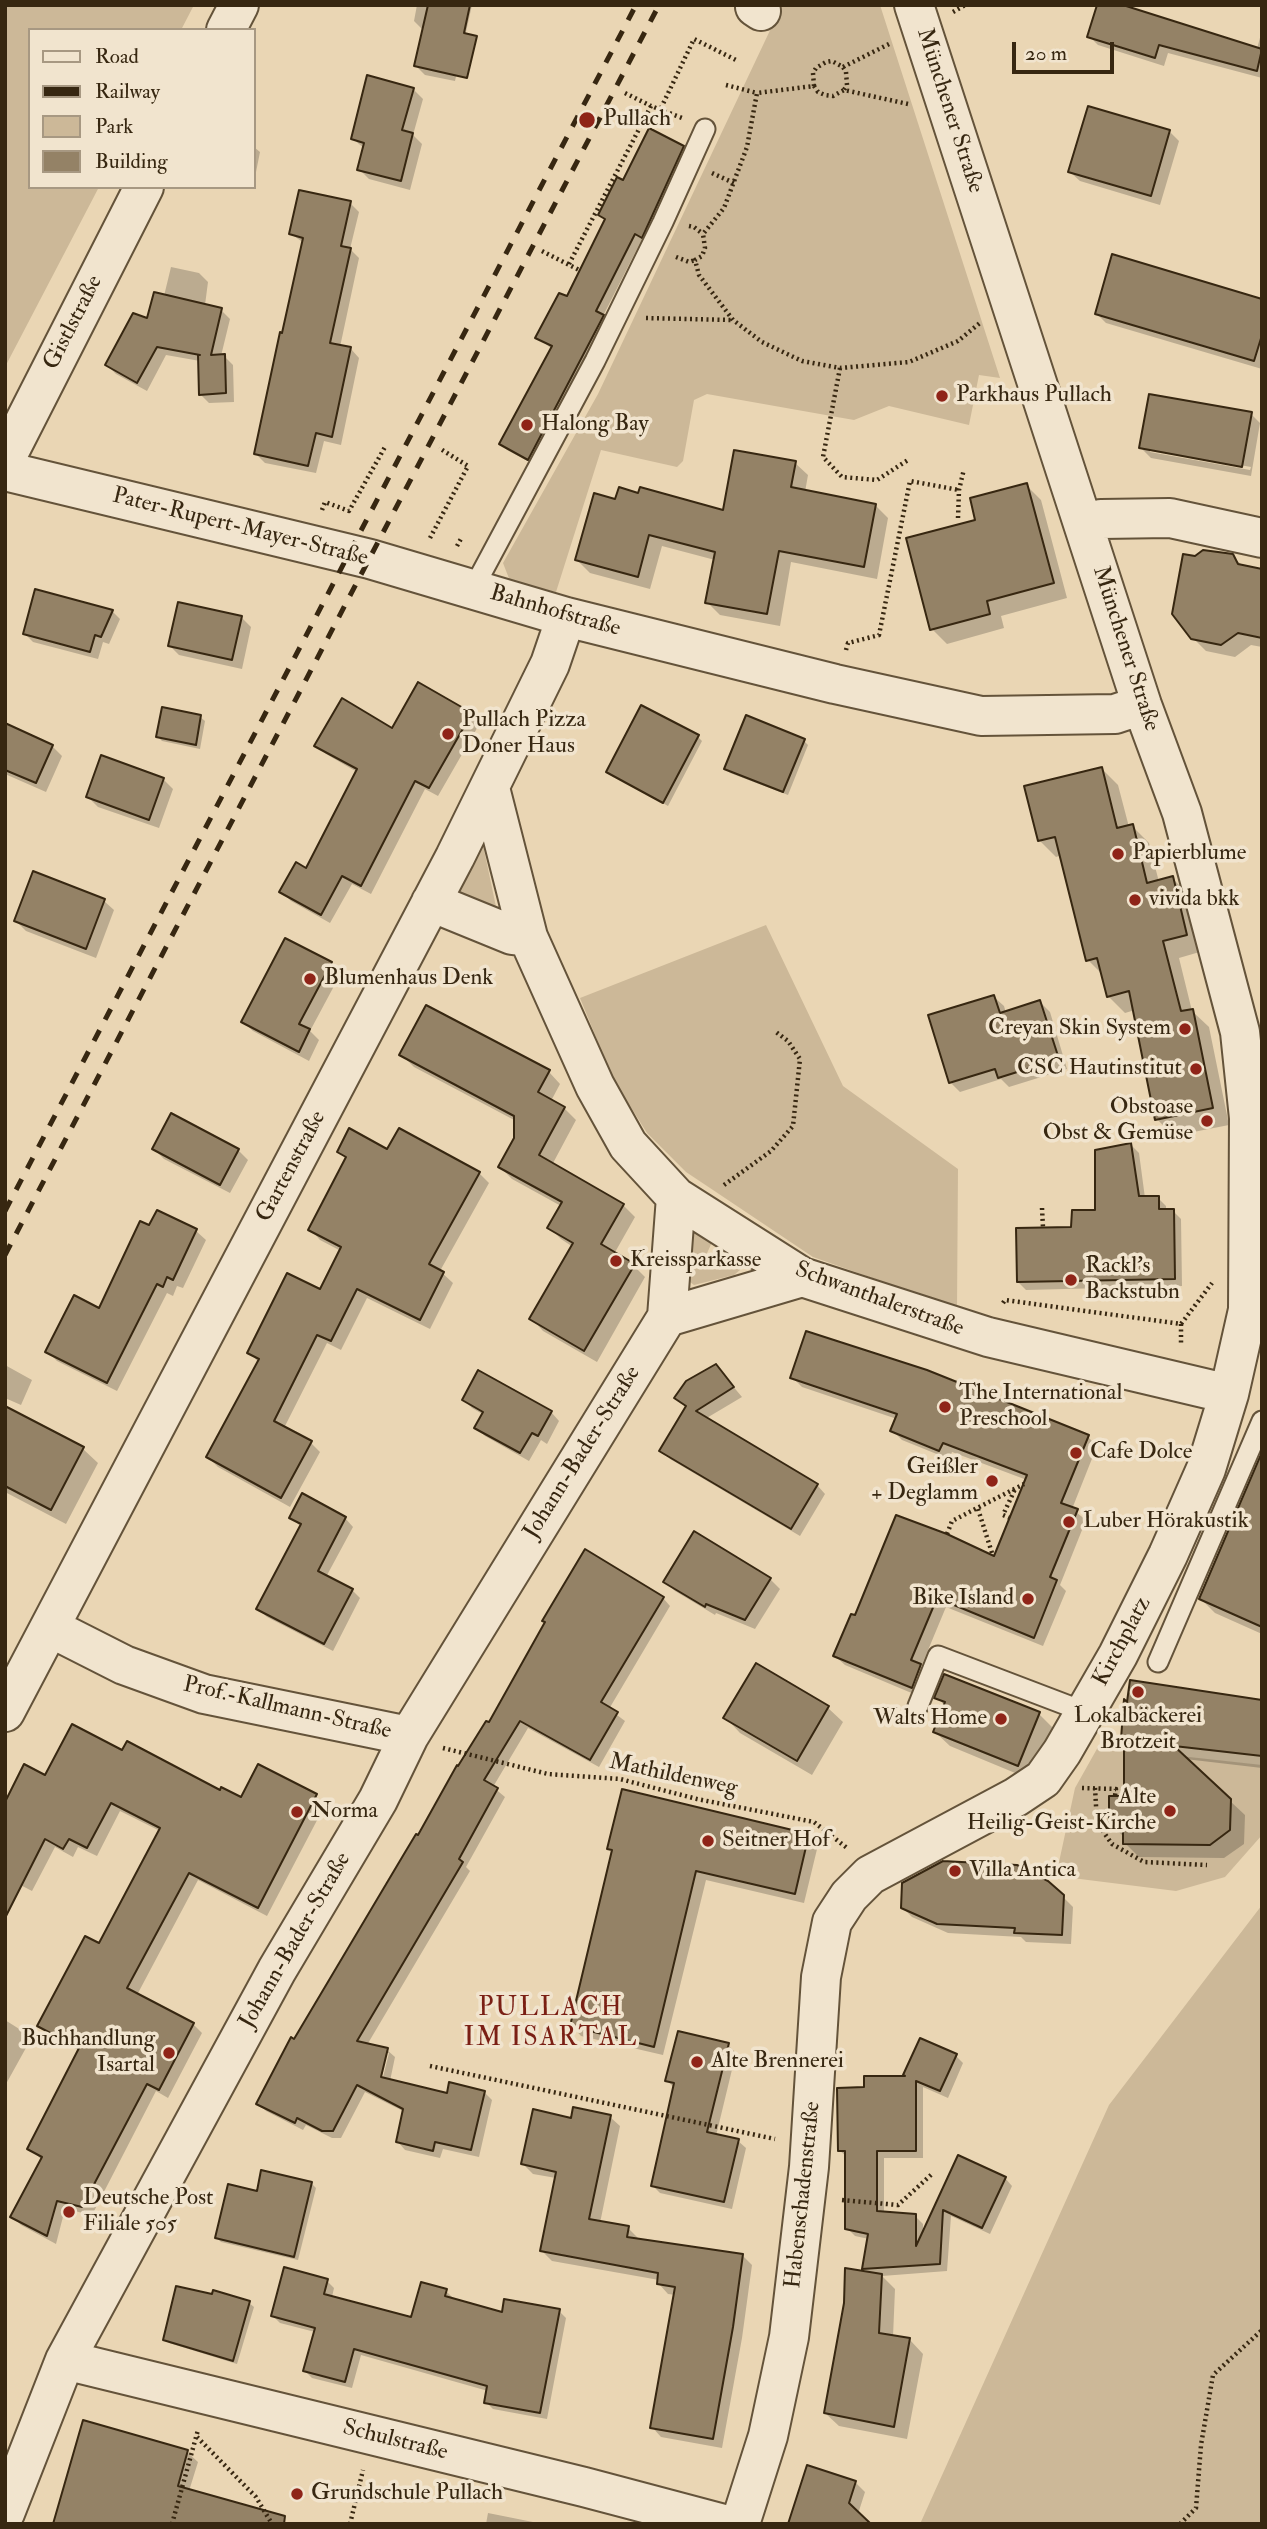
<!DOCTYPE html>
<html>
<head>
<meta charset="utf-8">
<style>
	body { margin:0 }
	#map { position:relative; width:1267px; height:2529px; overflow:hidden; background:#ead6b4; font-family:"IM FELL Double Pica",serif }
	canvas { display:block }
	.frame { position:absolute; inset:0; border:7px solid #372711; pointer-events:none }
	.legend { position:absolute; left:28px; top:28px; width:228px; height:161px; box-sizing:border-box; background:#f1e4ce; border:2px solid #a79882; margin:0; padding:9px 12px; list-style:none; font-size:21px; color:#372711 }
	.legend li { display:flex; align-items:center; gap:14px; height:35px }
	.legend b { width:35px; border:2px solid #a79882 }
	.scale { position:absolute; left:1012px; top:42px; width:102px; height:32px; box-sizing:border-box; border:4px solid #372711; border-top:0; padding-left:9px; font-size:21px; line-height:24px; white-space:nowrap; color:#372711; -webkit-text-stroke:5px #f1e4ce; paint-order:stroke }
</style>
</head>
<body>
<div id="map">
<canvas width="1267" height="2529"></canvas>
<div class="frame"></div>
<ul class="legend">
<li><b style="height:9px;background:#f1e4ce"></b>Road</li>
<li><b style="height:9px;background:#372711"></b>Railway</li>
<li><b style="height:19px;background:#ccb898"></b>Park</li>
<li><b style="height:19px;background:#948266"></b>Building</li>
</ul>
<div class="scale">20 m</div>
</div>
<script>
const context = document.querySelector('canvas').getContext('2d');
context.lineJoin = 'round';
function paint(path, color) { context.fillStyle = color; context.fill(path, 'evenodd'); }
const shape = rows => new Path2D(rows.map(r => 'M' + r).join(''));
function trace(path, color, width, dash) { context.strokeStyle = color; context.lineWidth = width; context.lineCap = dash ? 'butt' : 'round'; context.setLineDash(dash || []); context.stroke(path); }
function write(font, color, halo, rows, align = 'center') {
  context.font = font + ' "IM FELL Double Pica",serif'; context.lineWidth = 7; context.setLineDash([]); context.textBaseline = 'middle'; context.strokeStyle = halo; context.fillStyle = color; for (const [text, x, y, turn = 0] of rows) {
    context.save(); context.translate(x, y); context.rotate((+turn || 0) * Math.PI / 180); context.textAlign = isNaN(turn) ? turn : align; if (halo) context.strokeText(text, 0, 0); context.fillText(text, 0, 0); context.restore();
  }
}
paint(shape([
	[5,5,194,5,181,30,30,30,30,187,99,187,5,367],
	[782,5,880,5,1000,378,979,375,969,425,889,406,854,420,707,394,694,400,683,461,677,467,601,450,556,592,510,581,503,563,598,394],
	[483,845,499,921,454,903],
	[766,925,843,1086,958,1169,957,1308,813,1257,716,1192,686,1172,647,1133,613,1079,580,998],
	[697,1231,713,1240,703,1262,712,1269,734,1252,744,1260,740,1270,734,1275,694,1285,690,1282,692,1236],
	[1098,1747,1262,1765,1262,1835,1225,1877,1176,1891,1056,1876,1075,1788],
	[1262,1905,1262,2524,920,2524,1109,2105]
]), '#ccb898');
paint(shape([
	[417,5,472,5,455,81,425,75,416,66,424,31,414,21],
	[1262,30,1262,78,1168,53,1164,66,1098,45,1089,36,1257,49],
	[413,89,423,99,413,135,422,144,410,190,369,179,359,169,365,149,353,139],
	[1169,131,1179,141,1160,205,1080,181,1070,172],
	[254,147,260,152,254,182],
	[683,147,690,154,649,243,642,239,603,316,609,323,535,465,507,450,501,444,552,349,538,338,568,299,606,221,600,215,624,183],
	[350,203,359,212,350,249,359,258,340,347,351,349,359,358,341,445,324,441,316,473,265,463,256,454,304,243,291,234],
	[171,267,199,273,208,282,205,305,221,310,230,319,221,356,224,356,233,365,234,402,209,403,200,394,200,361,166,355,147,391,116,374,107,365,148,321,164,296],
	[1262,301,1262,369,1106,323,1096,313],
	[1251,414,1260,423,1251,476,1151,458,1141,448],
	[1150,449,1251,467,1250,470,1150,452],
	[795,463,808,475,805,492,875,505,888,518,877,579,791,562,780,626,720,615,707,602,715,560,662,546,650,589,590,573,577,560,616,501,724,512],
	[1026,485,1041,500,1067,598,1001,616,1004,628,947,644,932,629,977,521],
	[1232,556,1244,567,1262,571,1262,647,1251,645,1235,657,1206,651,1193,638],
	[112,611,120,619,109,644,103,642,98,659,33,642,25,634],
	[241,617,251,627,242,669,179,655,170,646],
	[471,714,480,723,438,796,425,789,371,894,352,884,330,923,291,901,282,892,307,870,357,772,326,754,317,745],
	[200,717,205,721,200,749,162,741,158,737],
	[5,725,52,746,62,756,46,792,5,774],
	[698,737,702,741,668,806,608,772],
	[804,741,808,745,788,795,730,773,726,768],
	[1102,769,1118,785,1129,827,1132,826,1149,843,1159,882,1172,878,1189,895,1203,951,1179,958,1192,1011,1209,1027,1229,1125,1173,1136,1157,1119,1135,1010,1125,1013,1108,996,1103,975,1088,960,1062,855,1056,857,1039,840],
	[163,779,173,789,159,828,98,807,88,797],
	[104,901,114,910,96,958,26,931,16,921],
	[331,964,341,973,310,1031,319,1040,309,1061,253,1031,243,1022],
	[994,997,1004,1006,1006,1013,1040,1002,1050,1012,1067,1069,1009,1087,1001,1079,960,1092,950,1082],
	[402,1055,549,1072,560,1084,551,1101,564,1108,576,1120,552,1165,623,1205,635,1217,614,1254,633,1265,645,1277,597,1362,543,1331,532,1319,573,1247,561,1239,549,1227,561,1206,512,1179,500,1167,515,1138,516,1121,414,1067],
	[1131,1145,1139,1153,1145,1198,1158,1198,1166,1206,1166,1211,1173,1211,1181,1219,1182,1286,1026,1290,1018,1282,1097,1212],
	[154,1149,238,1150,248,1160,230,1193,164,1159],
	[388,1151,479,1173,489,1183,440,1271,453,1283,430,1329,367,1298,341,1350,327,1343,284,1428,311,1443,320,1452,290,1507,218,1467,208,1457,259,1363,250,1353,321,1291,341,1251,320,1240,311,1230,347,1160,339,1152],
	[158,1212,196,1231,206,1240,183,1288,177,1286,173,1296,167,1293,117,1391,57,1361,47,1351,100,1310],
	[5,1365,32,1380,21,1405,5,1398],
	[716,1366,742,1397,705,1419,817,1485,825,1494,800,1536,670,1459,662,1451,687,1408,676,1398],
	[792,1377,1088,1437,1097,1446,1072,1509,1086,1520,1060,1585,1066,1591,1043,1646,946,1607,921,1667,930,1675,921,1697,845,1665,835,1656,856,1618,995,1558,1027,1480,952,1452,949,1459,902,1440,892,1430,897,1419,802,1387],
	[464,1400,551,1412,559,1421,547,1444,541,1440,529,1461,485,1436,476,1428,484,1415,472,1408],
	[7,1409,83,1449,98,1463,66,1524,5,1492,5,1412],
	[1262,1456,1262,1634,1215,1613,1201,1599],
	[291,1517,345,1518,353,1527,326,1577,352,1590,360,1598,333,1651,267,1617,258,1609,301,1527],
	[770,1579,780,1589,755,1629,716,1613,715,1615,675,1591,665,1582],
	[663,1598,670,1606,609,1709,625,1721,599,1767,528,1728,493,1787,505,1797,466,1867,470,1871,367,2045,387,2050,395,2057,390,2081,448,2096,484,2092,492,2100,479,2157,443,2149,440,2158,405,2150,398,2142,405,2112,365,2092,341,2138,332,2138,306,2125,303,2130,266,2111,258,2103,490,1725],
	[385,2053,389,2053,381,2085,378,2085],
	[757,1666,828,1708,843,1722,812,1775,740,1733,726,1718],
	[937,1697,1039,1714,1053,1728,1032,1780,950,1746,935,1732,945,1706],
	[1262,1702,1262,1768,1185,1759,1245,1815,1244,1844,1224,1858,1139,1857,1125,1843,1125,1838,1110,1823,1126,1797,1126,1742,1123,1739],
	[123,1753,242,1800,259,1767,316,1796,325,1805,267,1916,198,1880,137,1995,193,2024,202,2033,168,2098,156,2091,92,2215,65,2209,56,2244,21,2225,12,2216,42,2160,29,2148,80,2051,49,2035,40,2025,100,1945,160,1831,120,1811,97,1856,78,1847,73,1857,55,1847,32,1891,5,1877,46,1777],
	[809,1835,818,1845,804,1903,706,1880,663,2055,581,2036,572,2026,613,1853,609,1848],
	[1062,1896,1073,1907,1071,1944,1026,1942,1021,1937,948,1933,912,1917,902,1907],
	[5,2020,32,2037,6,2084,5,2084],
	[728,2045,736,2053,716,2136,738,2141,746,2148,732,2209,660,2193,652,2185,674,2088,667,2080],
	[956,2056,963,2063,948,2098,923,2087,923,2158,884,2158,884,2214,915,2216,923,2224,923,2235,959,2158,1005,2178,1012,2186,990,2234,951,2216,947,2271,882,2276,895,2289,893,2337,910,2340,923,2354,907,2439,839,2426,825,2413,868,2273,864,2269,869,2239,855,2236,847,2228,847,2157,839,2150,866,2089,908,2078],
	[610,2117,620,2126,600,2223,628,2228,638,2238,637,2241,742,2255,752,2265,742,2338,722,2448,661,2437,652,2427,676,2295,668,2294,659,2284,659,2280,552,2261,542,2251,556,2178,533,2174,523,2164,572,2120],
	[311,2183,316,2188,298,2260,221,2242,217,2238,258,2193],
	[327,2281,334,2288,332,2297,412,2320,446,2291,453,2298,453,2300,503,2314,559,2311,566,2318,547,2419,493,2409,486,2402,488,2391,361,2355,352,2388,312,2378,305,2371,315,2332,280,2323,273,2316],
	[249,2303,254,2307,237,2364,169,2343,165,2339],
	[187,2452,198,2462,189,2491,55,2524],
	[855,2482,865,2492,858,2514,790,2524],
	[488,2513,533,2522,535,2524,486,2524]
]), '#0003');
const building = shape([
	[428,5,470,5,464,33,477,36,467,78,414,66,428,5],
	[1097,5,1123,5,1262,49,1257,71,1159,45,1155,58,1087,37,1097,5],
	[367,75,414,88,402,130,413,133,401,181,357,170,364,143,351,139,367,75],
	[1088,106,1170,130,1151,196,1068,172,1088,106],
	[649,128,684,146,642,238,635,234,596,311,604,315,528,460,499,444,552,346,535,338,559,293,567,296,605,219,598,215,617,177,623,180,649,128],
	[299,190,351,201,341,246,351,248,330,343,351,347,332,437,316,433,308,466,254,454,280,332,282,333,303,238,289,234,299,190],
	[1112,254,1262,299,1262,335,1254,361,1095,314,1112,254],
	[154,292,222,308,211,355,225,354,226,393,199,395,198,355,200,355,157,347,137,383,105,365,133,313,147,318,154,292],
	[1149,394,1252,412,1242,467,1139,448,1149,394],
	[734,450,796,461,791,487,876,504,864,567,779,551,767,614,705,603,715,552,649,535,638,577,575,560,594,493,615,499,619,487,638,493,640,487,723,510,734,450],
	[1027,483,1054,583,987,601,990,614,930,630,906,538,975,520,970,498,1027,483],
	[1203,550,1233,554,1238,564,1262,569,1262,638,1238,633,1221,645,1191,639,1172,614,1183,554,1195,556,1203,550],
	[35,589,113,610,101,637,95,635,90,652,23,634,35,589],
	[178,602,242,616,232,660,168,646,178,602],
	[418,682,472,713,429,788,415,781,361,886,342,876,321,915,279,892,296,862,306,868,357,769,314,746,342,698,392,728,418,682],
	[641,705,699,735,663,803,606,772,641,705],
	[162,707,201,715,196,745,156,737,162,707],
	[746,715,805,739,783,792,724,769,746,715],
	[5,723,53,745,36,783,5,770,5,723],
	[101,755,164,778,149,820,86,797,101,755],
	[1102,767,1117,828,1133,824,1147,883,1173,876,1187,935,1163,941,1181,1011,1193,1009,1213,1108,1155,1120,1129,991,1107,997,1097,958,1086,961,1055,837,1038,841,1024,786,1102,767],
	[33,871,105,899,86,949,14,921,33,871],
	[285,938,332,962,299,1024,310,1029,299,1052,241,1022,285,938],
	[994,995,1000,1013,1040,1000,1059,1059,998,1078,995,1069,949,1083,928,1015,994,995],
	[426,1005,550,1070,538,1092,565,1107,539,1155,624,1204,601,1244,635,1264,584,1351,529,1319,573,1243,547,1228,562,1202,498,1167,514,1138,514,1116,399,1055,426,1005],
	[171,1113,239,1149,220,1185,152,1149,171,1113],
	[349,1128,387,1149,399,1128,480,1172,429,1264,444,1272,420,1320,357,1289,331,1341,317,1335,274,1421,312,1441,281,1498,206,1457,259,1359,247,1353,287,1273,320,1289,341,1247,308,1230,346,1157,337,1152,349,1128],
	[1131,1143,1139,1196,1159,1196,1159,1209,1174,1209,1175,1279,1017,1282,1016,1228,1071,1227,1072,1210,1095,1210,1095,1150,1131,1143],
	[157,1210,197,1229,173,1280,167,1277,163,1287,157,1284,107,1383,45,1352,74,1295,99,1308,140,1221,149,1225,157,1210],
	[806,1331,927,1370,1089,1435,1061,1503,1078,1509,1050,1577,1057,1580,1034,1638,937,1598,911,1660,921,1664,912,1688,833,1656,851,1614,855,1615,896,1515,947,1534,994,1556,1027,1475,943,1443,939,1451,890,1431,897,1414,790,1378,806,1331],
	[716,1364,734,1387,696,1411,818,1484,791,1529,659,1451,686,1406,674,1398,686,1381,716,1364],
	[478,1370,552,1411,538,1436,532,1433,520,1453,474,1428,483,1412,462,1400,478,1370],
	[5,1406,84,1447,51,1510,5,1486,5,1406],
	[1262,1452,1262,1627,1199,1599,1262,1452],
	[302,1493,346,1517,318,1571,353,1589,324,1644,256,1609,301,1524,289,1518,302,1493],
	[694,1531,771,1578,745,1620,706,1604,705,1607,663,1582,694,1531],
	[585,1549,664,1597,601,1702,618,1712,590,1760,520,1721,484,1780,498,1788,459,1859,463,1862,357,2041,388,2048,381,2077,447,2093,449,2082,485,2091,471,2150,435,2142,433,2151,396,2142,403,2109,357,2085,333,2131,322,2131,297,2118,295,2123,256,2104,291,2037,294,2039,404,1854,416,1834,418,1835,457,1765,458,1766,486,1721,489,1722,545,1622,542,1621,585,1549],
	[756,1663,829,1706,797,1761,723,1718,756,1663],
	[944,1674,1040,1712,1018,1766,933,1732,945,1702,934,1698,944,1674],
	[1130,1680,1262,1700,1262,1756,1174,1746,1231,1799,1230,1830,1210,1845,1123,1844,1123,1823,1109,1823,1109,1796,1124,1796,1124,1740,1121,1739,1124,1699,1127,1702,1130,1680],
	[72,1724,122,1750,127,1741,220,1790,221,1787,241,1797,258,1764,317,1794,258,1908,189,1873,127,1988,194,2023,159,2090,147,2084,82,2207,57,2201,47,2236,10,2217,42,2157,27,2149,79,2048,37,2026,85,1936,99,1943,160,1828,111,1803,87,1848,69,1839,63,1849,45,1839,5,1918,5,1802,24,1764,45,1775,72,1724],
	[622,1789,809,1834,795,1894,696,1871,654,2047,570,2026,612,1850,607,1849,622,1789],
	[943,1861,1017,1865,1048,1881,1064,1895,1062,1935,1014,1933,1015,1928,937,1924,901,1908,902,1883,943,1861],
	[678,2031,729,2043,707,2132,739,2139,724,2202,651,2186,674,2083,665,2081,678,2031],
	[920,2038,957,2054,940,2091,916,2081,916,2151,877,2151,877,2211,916,2214,916,2246,958,2155,1006,2177,982,2228,943,2210,940,2264,862,2269,868,2234,845,2229,845,2151,838,2151,837,2088,864,2087,864,2076,905,2076,903,2075,920,2038],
	[573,2107,611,2115,589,2219,629,2226,627,2237,743,2254,733,2327,713,2439,650,2428,675,2287,657,2284,658,2273,540,2251,556,2172,521,2164,533,2109,571,2118,573,2107],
	[261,2170,312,2182,294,2257,215,2238,228,2184,257,2191,261,2170],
	[284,2267,328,2279,324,2294,411,2317,421,2282,447,2289,445,2296,502,2312,504,2299,560,2309,540,2413,484,2403,487,2386,354,2349,345,2382,303,2371,315,2328,271,2316,284,2267],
	[845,2268,882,2274,879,2333,910,2338,894,2427,824,2413,844,2303,845,2268],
	[176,2286,212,2294,213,2290,250,2301,233,2361,163,2340,176,2286],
	[83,2420,188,2450,178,2486,285,2516,284,2524,53,2524,83,2420],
	[807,2465,856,2481,849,2503,871,2524,788,2524,807,2465]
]);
paint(building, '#948266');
trace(building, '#372711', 2);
const service = shape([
	[473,589,595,361,663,222,705,129],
	[1158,1662,1262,1421],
	[918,1706,938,1656,1085,1712]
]);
const minor = shape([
	[755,7,761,11],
	[226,30,239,5],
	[5,460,144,187],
	[5,471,370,559,566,617,835,684,981,716,1115,714,1142,705],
	[1084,525,1101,519,1170,518,1262,538],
	[490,788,528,937,595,1086,628,1145,676,1197,802,1277,988,1337,1229,1394],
	[431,902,512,935,528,937],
	[667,1317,802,1277],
	[51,1628,124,1665,204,1694,409,1736],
	[5,1712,455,857,550,664,566,617],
	[65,2360,584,2487,724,2524],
	[5,2513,65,2360,277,1970,378,1800,409,1736,667,1317,676,1197],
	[740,2524,768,2436,789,2337,809,2167,821,1977,832,1922,849,1896,870,1875,1016,1797,1043,1779,1062,1752,1118,1655,1168,1555,1206,1469,1229,1394,1248,1310,1249,1118,1240,1032,1182,813,1142,705,914,5]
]);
trace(service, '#64533a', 23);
trace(minor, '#64533a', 42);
trace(shape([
	[953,12,965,5],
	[843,67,889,44],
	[726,85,757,93],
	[814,86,813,73,816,68,826,62,832,61,843,67,846,72,847,85,844,90],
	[625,93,651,106],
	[908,104,844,90,833,96,825,95,818,92,814,86,757,93,747,147,724,208,703,234,705,248,702,256,695,260,699,275,733,320,762,342,802,361,840,368,909,362,958,341,981,322],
	[661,108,694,39,738,61],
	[712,173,734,183],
	[689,226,694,227,703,234],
	[542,251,579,270],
	[676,257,689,262,695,260],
	[569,264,651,106,682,118],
	[646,318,732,320],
	[840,368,823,457,842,477,877,480,908,460],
	[322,510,325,502,349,511,385,447],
	[958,518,959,490,964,469],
	[430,538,468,466,439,448],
	[457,546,462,537],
	[846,650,848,643,879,635,910,481,959,490],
	[724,1185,771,1151,793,1126,800,1059,788,1041,776,1032],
	[1042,1208,1043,1228],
	[1003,1303,1005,1300,1181,1324,1212,1283],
	[1181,1324,1181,1344],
	[978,1509,992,1553],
	[1010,1518,1003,1515,1015,1489],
	[947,1534,952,1521,1024,1484],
	[443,1748,548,1774,620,1779,697,1799,814,1822,847,1848],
	[1082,1788,1116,1789,1115,1796],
	[1095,1788,1097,1823,1112,1844,1144,1862,1207,1865],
	[430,2066,775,2139],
	[842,2200,898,2205,932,2174],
	[197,2437,256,2497,272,2524],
	[172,2524,198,2430],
	[350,2524,363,2470],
	[1180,2524,1196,2508,1201,2445,1213,2375,1262,2330]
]), '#372711', 4.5, [2, 3.5]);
trace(service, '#f1e4ce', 19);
trace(minor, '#f1e4ce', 38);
trace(shape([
	[5,1211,636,5],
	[5,1255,659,5]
]), '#372711', 5, [12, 12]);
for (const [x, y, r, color] of [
	[587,120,9,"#8f2418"],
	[942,396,7,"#8f2418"],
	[527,425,7,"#8f2418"],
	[448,734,7,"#8f2418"],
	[1118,854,7,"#8f2418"],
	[1135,900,7,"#8f2418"],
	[310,979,7,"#8f2418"],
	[1185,1029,7,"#8f2418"],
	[1196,1069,7,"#8f2418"],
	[1207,1121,7,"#8f2418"],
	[616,1261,7,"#8f2418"],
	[1071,1280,7,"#8f2418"],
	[945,1407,7,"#8f2418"],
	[1076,1453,7,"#8f2418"],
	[992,1481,7,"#8f2418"],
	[1069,1522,7,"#8f2418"],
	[1028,1599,7,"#8f2418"],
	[1138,1692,7,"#8f2418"],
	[1001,1719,7,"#8f2418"],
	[1170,1811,7,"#8f2418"],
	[297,1812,7,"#8f2418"],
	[708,1841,7,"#8f2418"],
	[955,1871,7,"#8f2418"],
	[169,2053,7,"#8f2418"],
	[697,2062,7,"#8f2418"],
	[69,2212,7,"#8f2418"],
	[297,2494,7,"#8f2418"]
]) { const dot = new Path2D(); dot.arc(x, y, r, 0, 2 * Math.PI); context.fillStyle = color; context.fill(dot); trace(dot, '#f1e4ce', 2.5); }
write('23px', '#372711', '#f1e4ce', [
	["Münchener Straße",949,111,72],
	["Gistlstraße",74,323,-63],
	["Pater-Rupert-Mayer-Straße",240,528,14],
	["Bahnhofstraße",555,612,16],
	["Münchener Straße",1125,649,72],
	["Gartenstraße",292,1167,-62],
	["Schwanthalerstraße",879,1300,20],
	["Johann-Bader-Straße",583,1453,-58],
	["Kirchplatz",1123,1642,-62],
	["Prof.-Kallmann-Straße",287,1709,13],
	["Mathildenweg",673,1776,12],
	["Johann-Bader-Straße",296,1941,-60],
	["Habenschadenstraße",804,2195,-84],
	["Schulstraße",395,2441,14]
]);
write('23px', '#372711', '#f1e4ce', [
	["Pullach",603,120],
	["Parkhaus Pullach",956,396],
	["Halong Bay",541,425],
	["Pullach Pizza",462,721],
	["Doner Haus",462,747],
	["Papierblume",1132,854],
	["vivida bkk",1149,900],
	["Blumenhaus Denk",324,979],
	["Creyan Skin System",1171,1029,"right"],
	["CSC Hautinstitut",1182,1069,"right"],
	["Obstoase",1193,1108,"right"],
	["Obst & Gemüse",1193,1134,"right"],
	["Kreissparkasse",630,1261],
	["Rackl's",1085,1267],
	["Backstubn",1085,1293],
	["The International",959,1394],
	["Preschool",959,1420],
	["Cafe Dolce",1090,1453],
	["Geißler",978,1468,"right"],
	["+ Deglamm",978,1494,"right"],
	["Luber Hörakustik",1083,1522],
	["Bike Island",1014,1599,"right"],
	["Lokalbäckerei",1138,1717,"center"],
	["Brotzeit",1138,1743,"center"],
	["Walts Home",987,1719,"right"],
	["Alte",1156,1798,"right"],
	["Heilig-Geist-Kirche",1156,1824,"right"],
	["Norma",311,1812],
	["Seitner Hof",722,1841],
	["Villa Antica",969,1871],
	["Buchhandlung",155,2040,"right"],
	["Isartal",155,2066,"right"],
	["Alte Brennerei",711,2062],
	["Deutsche Post",83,2199],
	["Filiale 505",83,2225],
	["Grundschule Pullach",311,2494]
], 'left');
context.letterSpacing = '2px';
write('26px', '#7a1f14', '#f1e4ce', [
	["PULLACH",551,2009],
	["IM ISARTAL",551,2039]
]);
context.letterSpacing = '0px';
</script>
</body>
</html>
